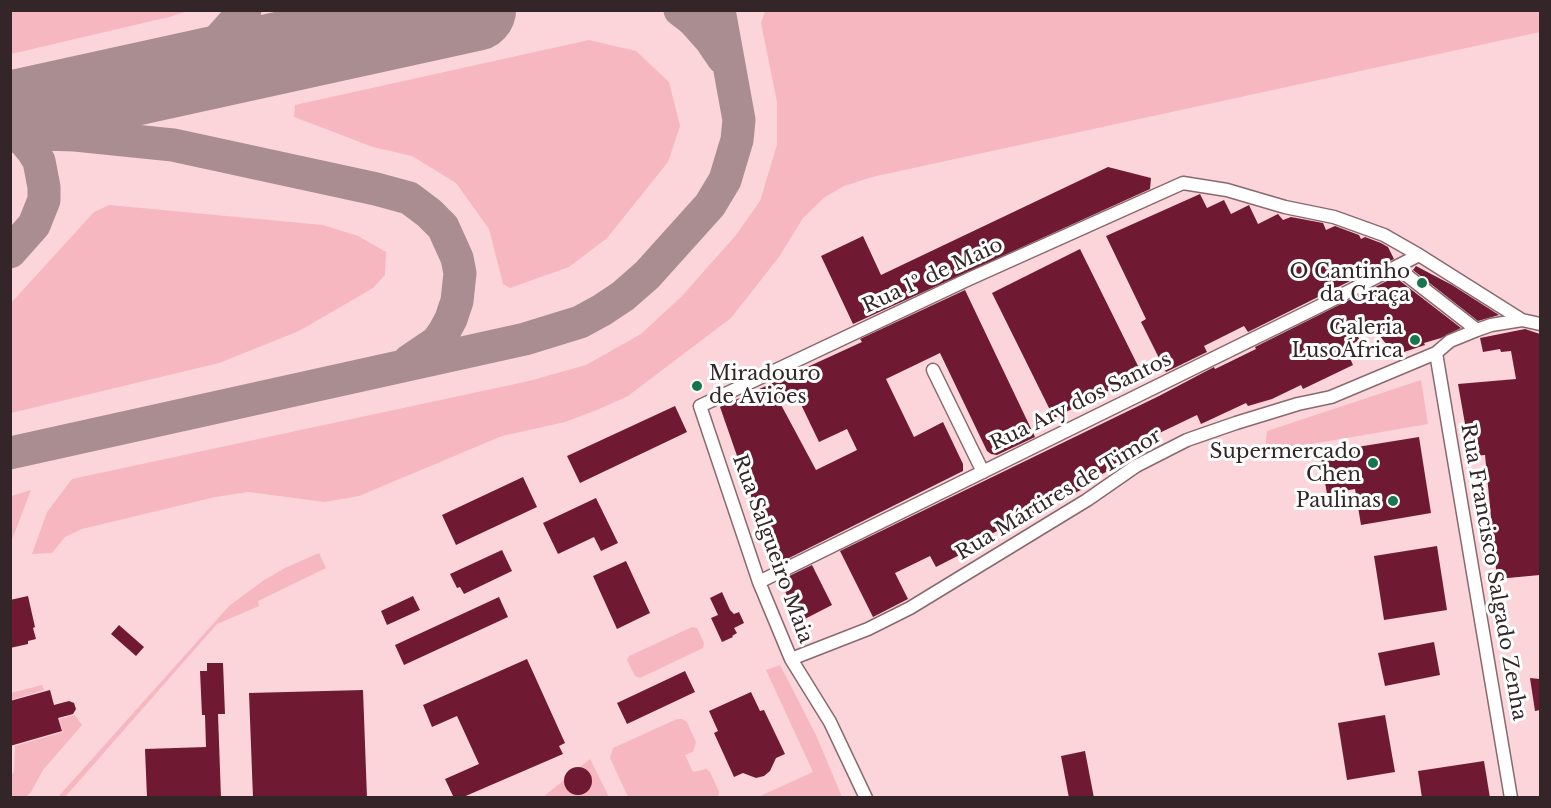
<!DOCTYPE html>
<html>
<head>
<meta charset="utf-8">
<style>
	body { margin:0 }
	#map { position:relative; width:1551px; height:808px; overflow:hidden; background:#fbd5da; font-family:"Libre Baskerville",serif }
	canvas { display:block }
	.frame { position:absolute; inset:0; border:12px solid #342628; pointer-events:none }
</style>
</head>
<body>
<div id="map">
<canvas width="1551" height="808"></canvas>
<div class="frame"></div>
</div>
<script>
const context = document.querySelector('canvas').getContext('2d');
context.lineJoin = 'round';
function paint(path, color) { context.fillStyle = color; context.fill(path, 'evenodd'); }
const shape = rows => new Path2D(rows.map(r => 'M' + r).join(''));
function trace(path, color, width, dash) { context.strokeStyle = color; context.lineWidth = width; context.lineCap = dash ? 'butt' : 'round'; context.setLineDash(dash || []); context.stroke(path); }
function write(font, color, halo, rows, align = 'center') {
  context.font = font + ' "Libre Baskerville",serif'; context.lineWidth = 6; context.setLineDash([]); context.textBaseline = 'middle'; context.strokeStyle = halo; context.fillStyle = color; for (const [text, x, y, turn = 0] of rows) {
    context.save(); context.translate(x, y); context.rotate((+turn || 0) * Math.PI / 180); context.textAlign = isNaN(turn) ? turn : align; if (halo) context.strokeText(text, 0, 0); context.fillText(text, 0, 0); context.restore();
  }
}
paint(shape([
	[10,11,11,10,188,11,169,17,11,54],
	[765,11,1540,10,1540,32,872,177,844,186,825,197,803,218,779,257,731,318,628,396,597,410,565,422,502,436,359,496,325,502,248,492,215,497,82,529,65,537,52,553,32,554,47,512,72,479,529,381,586,365,641,334,682,296,736,235,760,201,777,145,777,102,761,23],
	[589,40,636,51,669,82,680,126,668,162,607,238,569,267,510,288,503,284,489,229,456,183,412,156,373,147,294,117,295,105],
	[109,205,323,225,358,236,386,252,385,275,373,288,299,331,219,363,11,413,11,303,94,212],
	[1421,380,1428,424,1265,452,1267,431],
	[31,490,11,542,11,496],
	[319,553,326,568,258,601,259,606,217,624,65,797,58,797,229,606,264,580,285,568],
	[692,627,697,628,704,643,703,648,640,678,635,676,627,660,629,656],
	[780,665,816,735,842,797,758,797,813,772,766,670],
	[42,685,44,690,11,700,11,693],
	[75,715,82,725,43,770,31,792,26,797,11,797,11,775,14,772,15,746,63,732,59,719],
	[677,719,682,719,687,722,696,742,693,752,685,755,693,772,706,769,710,772,719,792,718,797,628,797,610,758,613,748],
	[590,759,609,797,542,797,543,797]
]), '#f7b7c0');
trace(shape([
	[680,10,693,20,710,39,723,58],
	[190,72,245,10],
	[10,130,23,139,32,150,39,161,44,187,44,200,34,225,10,252],
	[10,133,75,135,173,145,376,189,409,198,429,213,443,227,457,258,460,273,457,301,451,319,444,332,437,342,409,361],
	[10,453,525,339,580,322,602,310,623,296,647,275,710,205,725,180,737,140,739,120,719,10]
]), '#aa8d91', 33);
trace(shape([
	[10,112,475,10]
]), '#aa8d91', 82);
paint(shape([
	[1108,167,1151,178,1150,189,853,324,821,256,863,236,881,275],
	[1200,194,1207,208,1224,200,1231,214,1249,205,1258,224,1278,214,1283,220,1291,217,1323,223,1326,230,1335,226,1359,235,1361,239,1365,237,1381,243,1388,247,1394,259,1248,332,1244,326,1204,346,1207,352,1166,372,1141,322,1146,319,1106,236],
	[1080,249,1142,374,1054,418,992,293],
	[1416,266,1452,285,1499,315,1478,321,1413,270],
	[1395,277,1461,328,1441,338,1424,343,1425,345,1395,355,1375,330,1358,337,1360,340,1345,347,1353,365,1303,389,1301,385,1272,399,1248,406,1246,403,1201,424,1197,415,1126,449,1130,456,1106,468,1108,471,1085,483,1087,487,983,538,985,542,936,567,930,556,895,573,908,599,873,617,840,551,1159,396,1214,367,1215,369,1256,349,1255,347],
	[965,290,1035,437,997,455,991,454,987,451,940,353,886,379,914,437,943,422,963,464,963,471,775,565,720,407,862,342,860,339],
	[795,392,819,442,847,429,857,450,816,470,779,401],
	[1525,329,1540,334,1540,575,1497,579,1485,455,1474,456,1471,441,1468,441,1458,384,1516,379,1511,351,1501,352,1500,349,1483,352,1480,338],
	[675,406,687,432,580,483,567,456],
	[1419,437,1431,513,1361,525,1355,489,1327,494,1320,453],
	[523,477,537,507,456,545,442,515],
	[596,498,618,543,601,551,594,537,558,554,543,523],
	[1437,546,1447,610,1384,620,1374,556],
	[502,550,512,571,464,594,460,587,457,588,450,574],
	[626,561,650,613,617,629,593,576],
	[812,565,832,605,797,623,781,580],
	[722,592,730,610,734,614,739,612,744,623,734,628,737,633,732,636,733,637,722,642,711,618,718,615,710,598],
	[28,596,35,627,33,628,36,639,28,641,28,644,10,648,10,600],
	[413,596,420,610,387,625,381,611],
	[499,597,508,617,404,665,395,645],
	[119,625,144,647,136,656,111,634],
	[1434,642,1440,675,1385,686,1378,653],
	[527,659,565,743,559,746,563,754,461,798,454,798,445,779,479,764,457,716,432,727,423,705],
	[207,663,223,663,225,714,218,714,221,798,147,798,145,749,206,747,205,715,202,715,200,671,207,671],
	[685,671,695,692,627,724,617,703],
	[1530,678,1540,679,1540,710,1535,711],
	[50,690,54,705,69,701,74,703,76,709,73,714,58,718,62,731,10,746,10,701],
	[363,690,367,798,253,798,249,693],
	[751,692,760,711,764,710,785,754,776,758,770,771,764,776,756,778,743,773,734,777,714,733,718,731,709,711],
	[1385,715,1395,772,1347,780,1338,723],
	[1085,751,1094,798,1069,798,1061,756],
	[1484,761,1490,798,1422,798,1418,771],
	'564 781a14 14 0 1 1 28 0a14 14 0 1 1-28 0Z'
]), '#6f1a32');
const minor = shape([
	[1396,267,1477,330],
	[1436,353,1511,798],
	[933,370,983,472],
	[759,582,1330,301,1419,255],
	[791,659,868,629,910,608,1087,500,1136,466,1187,440,1236,423,1298,404,1331,397,1436,353,1450,341,1477,330,1491,325,1522,320],
	[866,798,830,722,791,659,759,582,700,406,969,279,1183,183,1227,190,1285,207,1334,217,1384,235,1419,255,1522,320,1540,324]
]);
trace(minor, '#8a696e', 15);
trace(minor, '#fff', 12);
for (const [x, y, r, color] of [
	[1422,283,6,"#16764d"],
	[1415,340,6,"#16764d"],
	[697,386,6,"#16764d"],
	[1373,463,6,"#16764d"],
	[1393,501,6,"#16764d"]
]) { const dot = new Path2D(); dot.arc(x, y, r, 0, 2 * Math.PI); context.fillStyle = color; context.fill(dot); trace(dot, '#fff', 2); }
write('20px', '#342628', '#fff', [
	["O Cantinho",1410,272],
	["da Graça",1410,295],
	["Galeria",1403,328],
	["LusoÁfrica",1403,351],
	["Miradouro",709,374,"left"],
	["de Aviões",709,397,"left"],
	["Supermercado",1361,452],
	["Chen",1361,475],
	["Paulinas",1381,501]
], 'right');
write('20px', '#342628', '#fff', [
	["Rua 1º de Maio",933,276,-25],
	["Rua Ary dos Santos",1081,402,-26],
	["Rua Mártires de Timor",1059,495,-31],
	["Rua Salgueiro Maia",772,549,70],
	["Rua Francisco Salgado Zenha",1493,572,80]
]);
</script>
</body>
</html>
